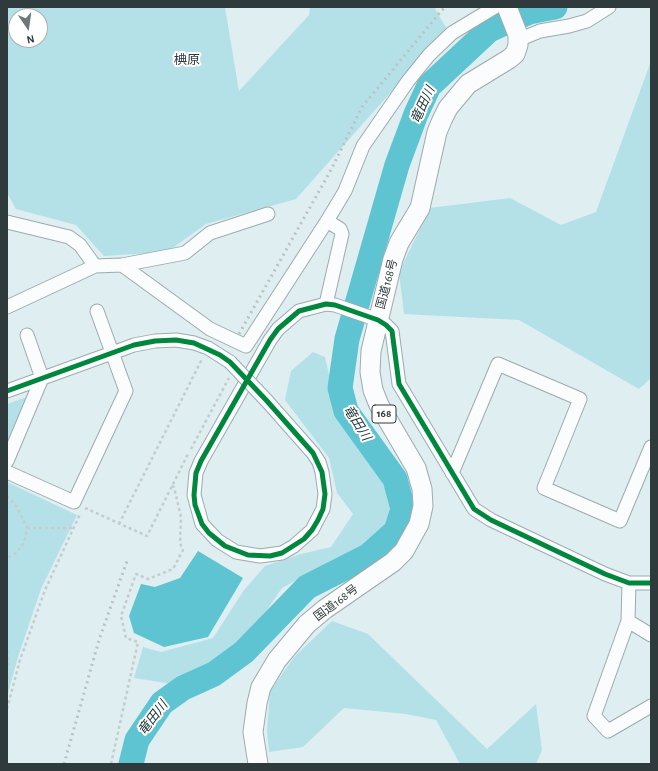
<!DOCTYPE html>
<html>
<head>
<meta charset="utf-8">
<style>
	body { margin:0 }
	#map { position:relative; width:658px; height:771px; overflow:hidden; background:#deeef1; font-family:"Alegreya Sans",sans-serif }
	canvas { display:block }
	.frame { position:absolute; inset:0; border:8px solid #2e3a3c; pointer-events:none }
	.north { position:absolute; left:8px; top:8px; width:40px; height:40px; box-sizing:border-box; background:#fff; border:1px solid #abb0b1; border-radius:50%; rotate:167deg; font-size:11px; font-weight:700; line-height:16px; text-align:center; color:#2e3a3c }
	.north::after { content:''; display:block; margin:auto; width:14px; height:18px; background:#6c797b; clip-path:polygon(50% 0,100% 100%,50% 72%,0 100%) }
</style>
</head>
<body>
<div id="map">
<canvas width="658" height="771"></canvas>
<div class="frame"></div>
<div class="north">N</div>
</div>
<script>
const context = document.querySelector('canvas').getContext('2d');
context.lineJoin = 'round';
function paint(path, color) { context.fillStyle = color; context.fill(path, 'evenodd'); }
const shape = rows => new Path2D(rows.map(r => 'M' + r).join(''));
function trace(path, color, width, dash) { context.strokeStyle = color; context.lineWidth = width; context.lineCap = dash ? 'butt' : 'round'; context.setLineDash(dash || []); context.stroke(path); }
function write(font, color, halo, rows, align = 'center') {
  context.font = font + ' "Alegreya Sans","Noto Sans JP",sans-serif'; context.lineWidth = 4; context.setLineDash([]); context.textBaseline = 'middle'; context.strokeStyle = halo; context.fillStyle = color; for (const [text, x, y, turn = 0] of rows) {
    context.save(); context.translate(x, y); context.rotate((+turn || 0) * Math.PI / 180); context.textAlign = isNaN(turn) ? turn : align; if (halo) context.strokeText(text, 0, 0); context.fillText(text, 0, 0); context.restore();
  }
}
paint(shape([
	[7,7,225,7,239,91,309,15,310,7,437,7,435,9,447,29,296,199,206,224,167,252,104,256,76,225,16,209,7,193],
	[16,16,40,16,40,40,16,40],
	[651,61,651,378,639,389,519,320,404,314,399,272,430,208,510,198,561,225,596,212],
	[313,352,325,357,338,414,391,482,397,509,391,528,365,551,328,572,304,576,282,588,244,643,217,665,184,683,166,683,134,678,143,647,161,652,213,638,244,590,265,566,301,554,331,547,353,514,337,493,329,458,285,400,291,371],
	[27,397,7,442,7,404],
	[7,482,77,515,41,589,18,657,7,697],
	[332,621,368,634,487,749,536,704,542,750,536,764,460,764,436,720,406,714,344,708,303,747,269,752,267,730,270,691,295,656]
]), '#b4e1e8');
paint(shape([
	[198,551,243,578,208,637,164,647,134,633,129,616,141,584,155,587,180,578]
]), '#5ec4d1');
trace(shape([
	[131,764,137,740,162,703,183,688,214,674,244,652,307,587,368,556,396,531,403,509,395,479,346,411,340,388,347,339,397,165,416,114,429,86,489,30,529,12,555,7]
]), '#5ec4d1', 25);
const minor = shape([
	[518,40,540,31,569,26,587,21,609,7],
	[7,222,69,237,80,245,95,266,7,307],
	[122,265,185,253,210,233,268,214],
	[95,266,122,265,210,329,246,346,327,221,345,191,363,146,408,81,429,55,452,33,495,7],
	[326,304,342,234,340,229,327,221],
	[7,391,134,345,155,341,176,340,194,343,208,348,230,362],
	[267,401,313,453,319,462,322,472,325,494,323,509,312,530,294,546,282,553,260,556,236,552,217,540,202,524,194,495,196,473,201,461,270,340,278,329,299,311,326,304,335,305,378,320,386,325,392,331,399,384,474,509,491,520,605,574,629,583,651,583],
	[7,461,42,378,27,335],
	[7,472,74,502,126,391,97,311],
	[452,473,498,364,580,399,544,488,620,521,651,447],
	[629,583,628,621,651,635],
	[628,621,594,716,608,731,651,706]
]);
const highway = shape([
	[258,764,253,732,257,703,261,687,277,660,307,624,325,609,393,562,404,551,419,524,423,506,422,489,416,468,379,405,373,390,370,372,371,351,393,259,399,243,420,208,437,132,442,120,448,108,468,84,509,59,515,54,518,45,518,35,507,7]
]);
trace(minor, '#9eabad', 15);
trace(highway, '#9eabad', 21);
trace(shape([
	[191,449,229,378],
	[7,496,17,507,27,528,24,543,16,553,7,558],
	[85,508,147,536,188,454],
	[119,524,202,359],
	[27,528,73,528],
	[7,651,9,662,7,668],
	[7,709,20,660,45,590,80,514],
	[111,764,138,642,126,638,121,616,136,574,148,579,173,569,183,550,180,543,181,517,174,487,171,486]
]), '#c6cbcc', 2.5, [3, 3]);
trace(minor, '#fafcfd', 13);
trace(highway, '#fafcfd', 19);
trace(shape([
	[239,334,332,168,362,107,442,10,446,7],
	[64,764,99,640,127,561]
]), '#bdc1c1', 3, [2, 4]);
const minorBridge = shape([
	[230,362,267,401]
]);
trace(minorBridge, '#9eabad', 15, []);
trace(minorBridge, '#fafcfd', 13);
trace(shape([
	[7,391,134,345,155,341,176,340,194,343,220,355,230,362,267,401,313,453,322,472,325,494,323,509,318,520,312,530,304,539,282,553,270,556,248,555,225,546,209,533,202,524,195,505,194,495,196,473,201,461,270,340,278,329,299,311,326,304,335,305,378,320,386,325,392,331,399,384,474,509,491,520,605,574,629,583,651,583]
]), '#00873e', 5);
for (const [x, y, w] of [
	[384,414,24]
]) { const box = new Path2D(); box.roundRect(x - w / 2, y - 9, w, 18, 3); context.fillStyle = '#fff'; context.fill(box); trace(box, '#2e3a3c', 1); }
write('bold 11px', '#2e3a3c', null, [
	["168",384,414]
]);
write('12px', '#2e3a3c', '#fff', [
	["国道168号",387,284,-75],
	["国道168号",336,603,-37]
]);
write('13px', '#2e3a3c', '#fff', [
	["椣原",187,60]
]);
write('italic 13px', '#203639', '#fff', [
	["竜田川",423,105,-65],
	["竜田川",357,423,58],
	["竜田川",153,718,-52]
]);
</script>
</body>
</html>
